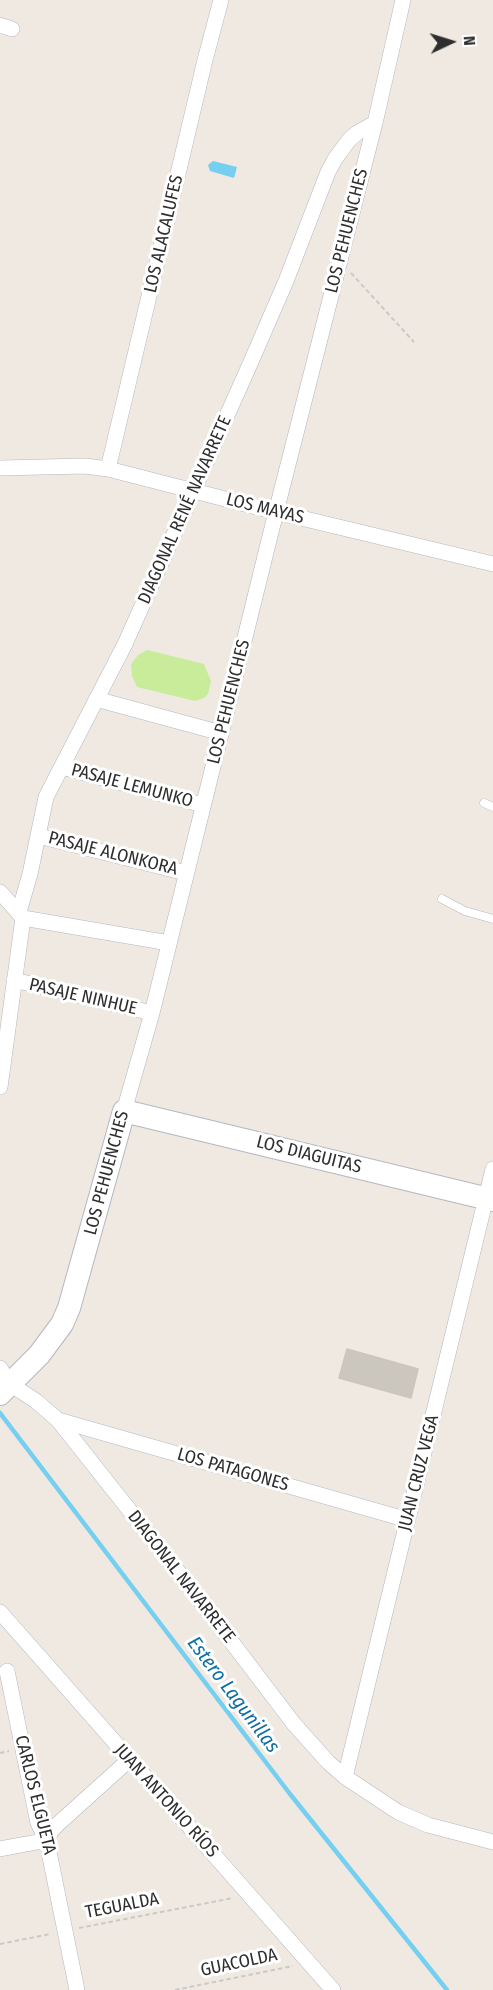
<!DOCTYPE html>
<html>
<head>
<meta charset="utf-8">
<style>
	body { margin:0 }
	#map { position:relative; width:493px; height:1990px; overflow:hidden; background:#efe9e1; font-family:"Fira Sans Condensed",sans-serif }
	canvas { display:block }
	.north { position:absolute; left:421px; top:12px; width:60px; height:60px; -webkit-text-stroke:4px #fff; paint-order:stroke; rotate:86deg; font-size:16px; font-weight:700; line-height:24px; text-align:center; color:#2e2e2e }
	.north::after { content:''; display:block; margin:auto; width:21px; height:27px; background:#2e2e2e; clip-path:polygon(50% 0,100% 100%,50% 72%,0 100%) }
</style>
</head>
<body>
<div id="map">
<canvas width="493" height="1990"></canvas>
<div class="north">N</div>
</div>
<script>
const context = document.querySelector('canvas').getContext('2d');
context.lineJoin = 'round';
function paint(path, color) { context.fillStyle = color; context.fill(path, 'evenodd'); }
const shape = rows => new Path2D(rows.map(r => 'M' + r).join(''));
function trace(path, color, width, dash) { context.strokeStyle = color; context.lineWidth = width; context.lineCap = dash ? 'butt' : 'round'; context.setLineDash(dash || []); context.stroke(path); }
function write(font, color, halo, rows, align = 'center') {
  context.font = font + ' "Fira Sans Condensed",sans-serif'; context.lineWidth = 6; context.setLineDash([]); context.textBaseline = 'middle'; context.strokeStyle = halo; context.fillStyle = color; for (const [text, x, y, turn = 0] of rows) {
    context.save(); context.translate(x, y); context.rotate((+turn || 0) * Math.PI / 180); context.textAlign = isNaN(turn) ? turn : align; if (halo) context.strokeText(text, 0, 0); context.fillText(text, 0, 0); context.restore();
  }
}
paint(shape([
	[147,650,204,664,211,681,208,694,204,698,195,701,137,687,132,676,131,664,138,655]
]), '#c9ec9a');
paint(shape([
	[213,161,237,167,234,178,210,171,208,165]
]), '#75cff0');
trace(shape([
	[0,1413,290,1794,447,1990]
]), '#75cff0', 4.5);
const building = shape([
	[347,1349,418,1369,411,1398,339,1378,347,1349]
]);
paint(building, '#cbc7bf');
trace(building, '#cbc5ba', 1.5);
const lane = shape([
	[484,803,493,807],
	[442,899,465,911,493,919]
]);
const street = shape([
	[0,25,12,29],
	[0,468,85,466,108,469,276,512,493,564],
	[108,469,205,60,221,0],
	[96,699,221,733],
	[62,767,203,805],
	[39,836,186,873],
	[0,892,23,918,0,1087],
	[19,912,30,874,46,797,125,644,250,364,286,281,328,172,335,159,349,140,357,133,375,123],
	[23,918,169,943],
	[14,980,152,1013],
	[124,1111,152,1013,276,512,375,123,403,0],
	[0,1368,10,1384,36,1401,58,1420,176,1569,294,1724,328,1762,345,1777,398,1812,428,1825,493,1842],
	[58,1420,408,1520],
	[0,1612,333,1990],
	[7,1671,38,1823,42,1831,49,1837,49,1852,77,1990],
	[345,1777,493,1169],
	[0,1849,37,1842,49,1837,51,1831,59,1823,129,1760]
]);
const secondary = shape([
	[0,1394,39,1355,62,1324,69,1308,124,1111,493,1200]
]);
trace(lane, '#b4b7c1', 9);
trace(street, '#b4b7c1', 16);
trace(secondary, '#b4b7c1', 24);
trace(shape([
	[351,273,414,342],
	[0,1753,9,1751],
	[79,1928,233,1898],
	[0,1944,50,1934],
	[175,1990,293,1966]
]), '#c9c9c9', 2, [4.5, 3]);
trace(lane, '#fff', 8);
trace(street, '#fff', 15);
trace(secondary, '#fff', 22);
write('18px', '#2e2e2e', '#fff', [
	["LOS PEHUENCHES",347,231,-76],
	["LOS ALACALUFES",164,234,-77],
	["LOS MAYAS",265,509,14],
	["DIAGONAL RENÉ NAVARRETE",185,510,-66],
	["LOS PEHUENCHES",229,702,-76],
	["PASAJE LEMUNKO",132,786,15],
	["PASAJE ALONKORA",113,854,14],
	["PASAJE NINHUE",83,997,13],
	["LOS DIAGUITAS",309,1155,14],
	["LOS PEHUENCHES",107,1173,-75],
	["LOS PATAGONES",233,1470,16],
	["JUAN CRUZ VEGA",419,1473,-76],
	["DIAGONAL NAVARRETE",181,1577,52],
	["CARLOS ELGUETA",35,1795,76],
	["JUAN ANTONIO RÍOS",166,1801,48],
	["TEGUALDA",122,1906,-11],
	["GUACOLDA",239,1963,-12]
]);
write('italic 20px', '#0d6fa3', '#fff', [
	["Estero Lagunillas",233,1695,53]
]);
</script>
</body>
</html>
